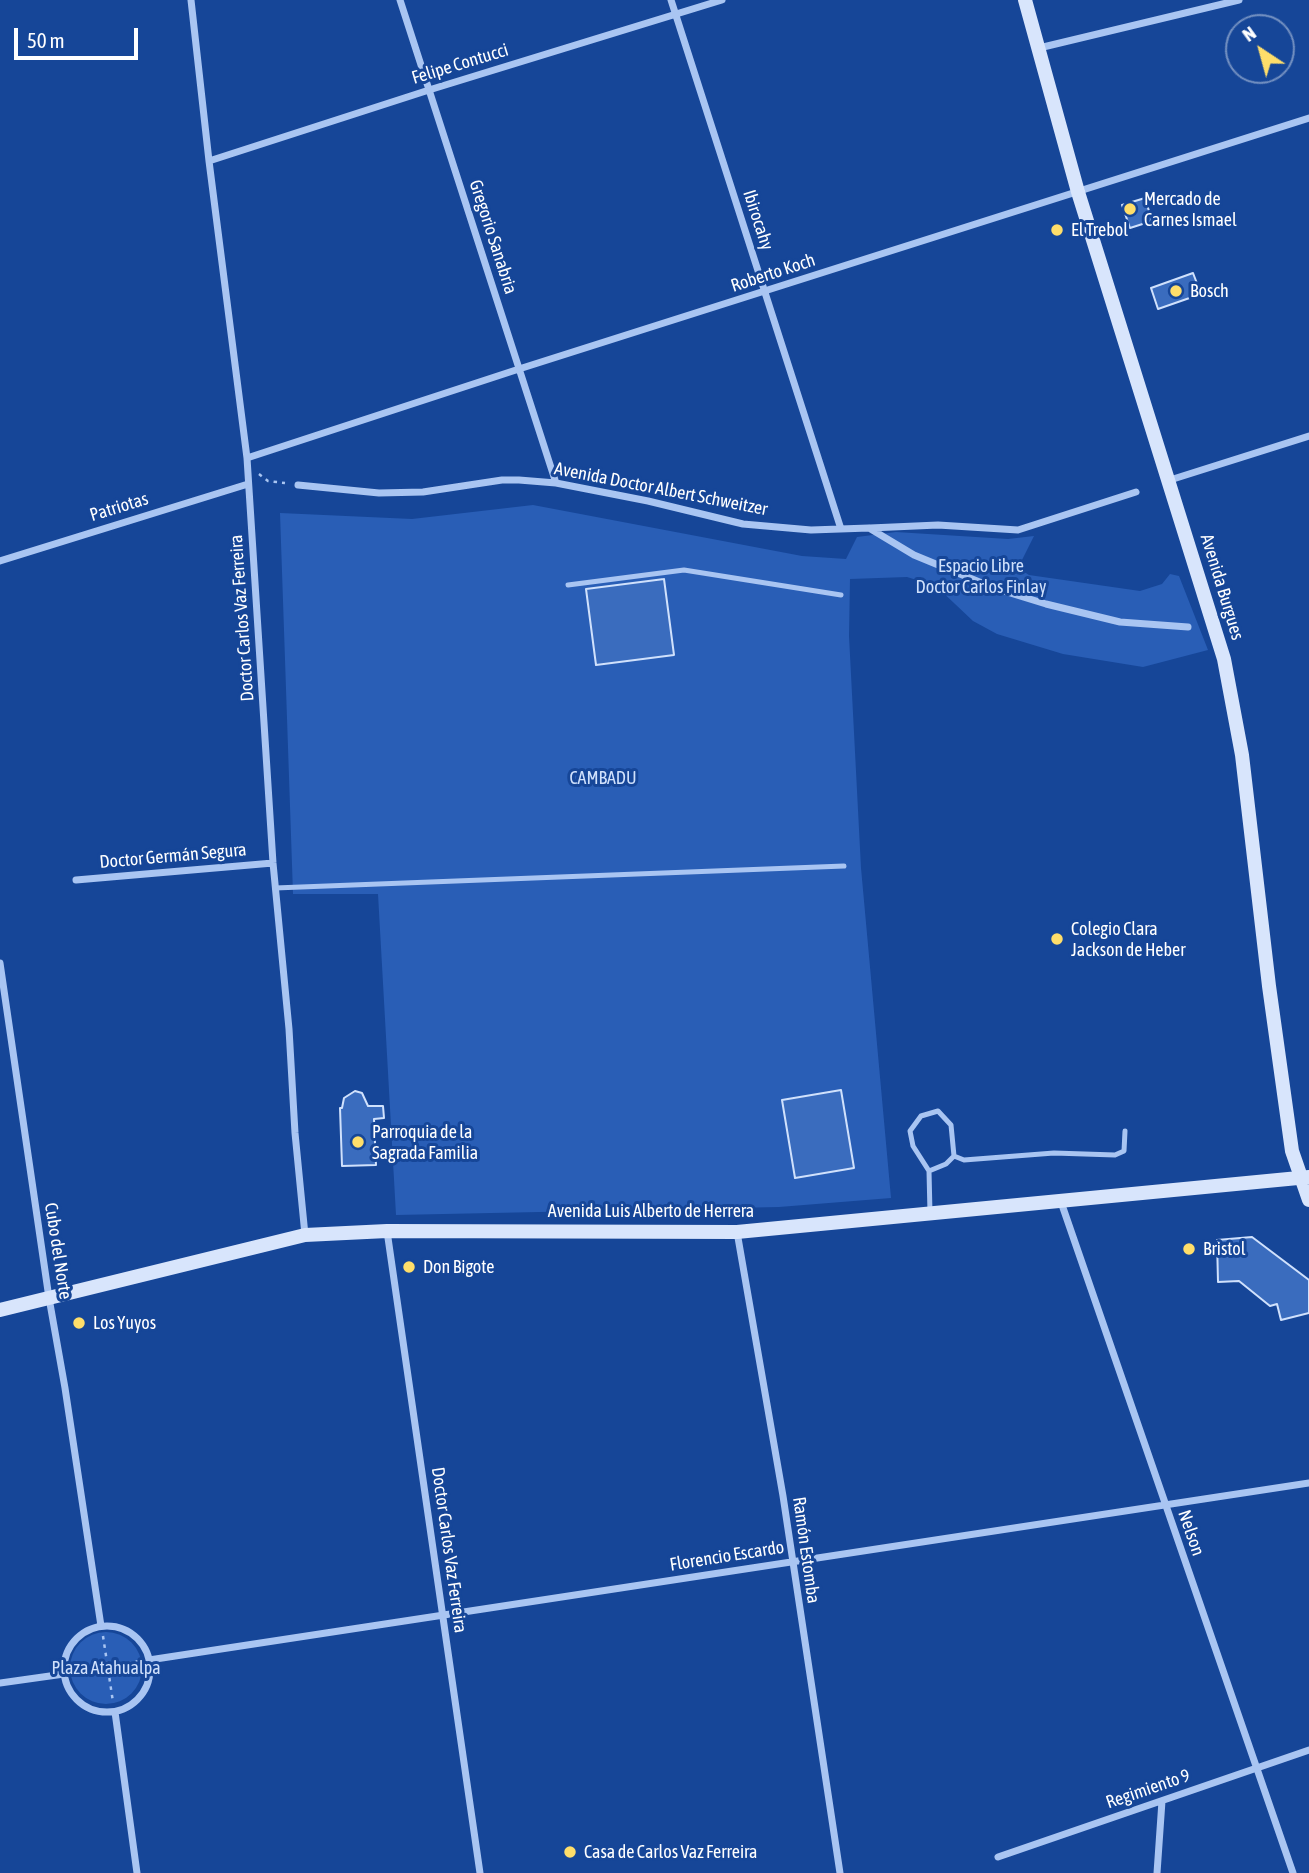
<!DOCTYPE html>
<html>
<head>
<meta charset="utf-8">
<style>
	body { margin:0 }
	#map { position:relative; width:1309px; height:1873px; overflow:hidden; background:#164698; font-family:"Asap Condensed",sans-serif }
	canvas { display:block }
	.north { position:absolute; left:1225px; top:14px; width:70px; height:70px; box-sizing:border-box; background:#164698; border:2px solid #7390c1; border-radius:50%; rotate:324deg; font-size:19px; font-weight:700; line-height:28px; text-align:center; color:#fff }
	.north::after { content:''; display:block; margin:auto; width:24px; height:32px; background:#ffde6a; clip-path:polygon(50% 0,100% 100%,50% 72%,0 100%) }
	.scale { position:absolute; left:14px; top:28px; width:124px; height:32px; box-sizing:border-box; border:4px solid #fff; border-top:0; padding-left:9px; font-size:21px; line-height:24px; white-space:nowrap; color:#fff; -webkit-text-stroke:5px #164698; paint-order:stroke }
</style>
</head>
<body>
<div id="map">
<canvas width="1309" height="1873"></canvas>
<div class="north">N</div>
<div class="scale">50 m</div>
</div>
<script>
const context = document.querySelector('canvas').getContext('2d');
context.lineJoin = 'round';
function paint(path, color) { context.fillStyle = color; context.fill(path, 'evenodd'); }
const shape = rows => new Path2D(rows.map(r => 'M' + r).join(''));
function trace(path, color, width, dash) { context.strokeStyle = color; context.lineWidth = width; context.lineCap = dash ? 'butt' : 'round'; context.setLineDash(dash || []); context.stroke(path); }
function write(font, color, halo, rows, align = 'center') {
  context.font = font + ' "Asap Condensed",sans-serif'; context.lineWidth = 6; context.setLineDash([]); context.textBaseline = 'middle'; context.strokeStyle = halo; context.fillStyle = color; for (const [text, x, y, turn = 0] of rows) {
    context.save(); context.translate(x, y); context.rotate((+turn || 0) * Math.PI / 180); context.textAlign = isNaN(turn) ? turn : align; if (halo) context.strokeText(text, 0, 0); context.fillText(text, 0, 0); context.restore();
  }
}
paint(shape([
	[533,505,802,556,846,559,857,537,896,532,1008,539,1034,536,1018,568,1029,575,1140,591,1162,584,1170,574,1179,576,1208,650,1143,667,1063,654,997,634,973,621,936,586,907,577,850,579,849,636,861,868,891,1198,779,1207,396,1215,378,894,293,894,280,513,412,519],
	'70 1668a36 36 0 1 1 72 0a36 36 0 1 1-72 0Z'
]), '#295eb6');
const building = shape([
	[1145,198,1152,221,1130,228,1122,205,1145,198],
	[1193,273,1201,294,1158,309,1151,288,1193,273],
	[664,579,674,655,596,665,586,589,664,579],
	[841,1090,854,1168,795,1178,782,1100,841,1090],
	[355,1091,362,1093,368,1106,383,1106,384,1118,374,1119,376,1165,342,1166,340,1108,342,1108,344,1098,355,1091],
	[1252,1237,1309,1280,1309,1313,1281,1320,1277,1304,1270,1306,1239,1281,1218,1282,1217,1240,1252,1237]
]);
paint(building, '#3a6cbe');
trace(building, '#d0e1fc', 2);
trace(shape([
	[259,474,268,481,285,483],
	[103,1636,113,1702],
	[77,1672,139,1661]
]), '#a9c5f2', 2.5, [3.5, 5]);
trace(shape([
	[568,585,684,570,841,595],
	[275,888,844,866],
	[954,1156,964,1160,1054,1153,1115,1155,1124,1151,1125,1131],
	[929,1171,946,1164,954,1156,951,1125,938,1111,921,1116,910,1131,913,1146,929,1171,930,1213]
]), '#a9c5f2', 5);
trace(shape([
	[191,0,209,161,247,458,273,863,289,1029,295,1133,305,1235],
	[400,0,556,483],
	[671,0,841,529],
	[1039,48,1239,0],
	[209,161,429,90,722,0],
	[247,458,519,369,1309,118],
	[1170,480,1309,436],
	[298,485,379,493,423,492,502,480,519,480,556,483,648,501,743,524,811,530,869,528,914,555,994,588,1046,604,1120,622,1188,627],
	[870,528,938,525,1018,530,1136,492],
	[0,561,248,484],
	[76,880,273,863],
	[0,963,49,1298,65,1388,101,1626],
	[1061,1202,1293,1873],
	[387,1231,480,1873],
	[737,1232,783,1496,840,1873],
	'64 1669a43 43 0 1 1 86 0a43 43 0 1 1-86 0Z',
	[149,1660,1309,1483],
	[0,1683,64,1674],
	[115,1712,137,1873],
	[998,1857,1309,1750],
	[1157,1873,1162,1801]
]), '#a9c5f2', 7);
trace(shape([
	[1025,0,1078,192,1224,659,1242,755,1269,986,1292,1151,1309,1200],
	[0,1310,305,1235,387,1231,737,1232,1309,1177]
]), '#d8e5fc', 14);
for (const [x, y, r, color] of [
	[1130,209,7,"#ffde6a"],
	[1057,230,7,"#ffde6a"],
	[1176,291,7,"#ffde6a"],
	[1057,939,7,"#ffde6a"],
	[358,1142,7,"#ffde6a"],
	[1189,1249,7,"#ffde6a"],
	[409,1267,7,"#ffde6a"],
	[79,1323,7,"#ffde6a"],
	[570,1852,7,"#ffde6a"]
]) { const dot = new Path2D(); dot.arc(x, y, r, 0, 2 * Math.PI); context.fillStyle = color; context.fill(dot); trace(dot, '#164698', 2.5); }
write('18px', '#fff', '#164698', [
	["Felipe Contucci",460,64,-17],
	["Ibirocahy",758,220,72],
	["Gregorio Sanabria",493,237,72],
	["Roberto Koch",773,273,-18],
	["Avenida Doctor Albert Schweitzer",661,489,11],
	["Patriotas",119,507,-17],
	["Avenida Burgues",1222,587,73],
	["Doctor Carlos Vaz Ferreira",242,618,-94],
	["Doctor Germán Segura",173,856,-5],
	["Avenida Luis Alberto de Herrera",651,1211],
	["Cubo del Norte",58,1251,81],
	["Nelson",1191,1533,71],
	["Doctor Carlos Vaz Ferreira",449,1550,82],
	["Ramón Estomba",806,1550,82],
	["Florencio Escardo",727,1556,-9],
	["Regimiento 9",1148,1789,-19]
]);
write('18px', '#fff', '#164698', [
	["Mercado de",1144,199],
	["Carnes Ismael",1144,220],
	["El Trebol",1071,230],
	["Bosch",1190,291],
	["Colegio Clara",1071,929],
	["Jackson de Heber",1071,950],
	["Parroquia de la",372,1132],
	["Sagrada Familia",372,1153],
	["Bristol",1203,1249],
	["Don Bigote",423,1267],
	["Los Yuyos",93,1323],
	["Casa de Carlos Vaz Ferreira",584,1852]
], 'left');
write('18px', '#d0e1fc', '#164698', [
	["Espacio Libre",981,566],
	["Doctor Carlos Finlay",981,587],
	["CAMBADU",603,778],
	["Plaza Atahualpa",106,1668]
]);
</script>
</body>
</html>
